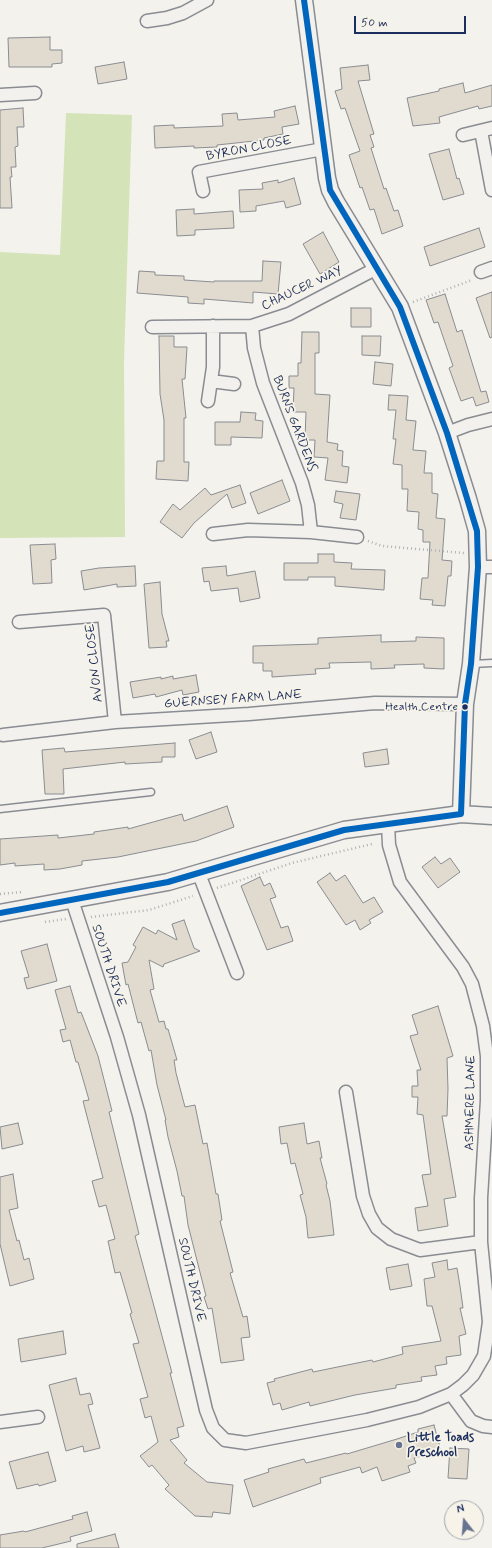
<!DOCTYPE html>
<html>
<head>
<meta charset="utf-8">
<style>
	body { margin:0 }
	#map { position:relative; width:492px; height:1548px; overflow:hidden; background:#f4f2ec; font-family:Mynerve,sans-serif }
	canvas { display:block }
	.north { position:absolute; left:444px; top:1500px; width:40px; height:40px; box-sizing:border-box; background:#f7f3e8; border:1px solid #9fa5b1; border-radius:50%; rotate:343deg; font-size:11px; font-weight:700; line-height:16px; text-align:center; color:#1b2f5e }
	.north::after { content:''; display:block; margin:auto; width:14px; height:18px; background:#677390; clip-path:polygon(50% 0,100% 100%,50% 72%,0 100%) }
	.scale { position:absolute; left:354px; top:16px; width:112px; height:18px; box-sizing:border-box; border:2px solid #1b2f5e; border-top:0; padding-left:5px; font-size:12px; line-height:14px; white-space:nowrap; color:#1b2f5e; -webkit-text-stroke:3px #f7f3e8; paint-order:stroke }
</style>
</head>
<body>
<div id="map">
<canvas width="492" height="1548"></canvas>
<div class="north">N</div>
<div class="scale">50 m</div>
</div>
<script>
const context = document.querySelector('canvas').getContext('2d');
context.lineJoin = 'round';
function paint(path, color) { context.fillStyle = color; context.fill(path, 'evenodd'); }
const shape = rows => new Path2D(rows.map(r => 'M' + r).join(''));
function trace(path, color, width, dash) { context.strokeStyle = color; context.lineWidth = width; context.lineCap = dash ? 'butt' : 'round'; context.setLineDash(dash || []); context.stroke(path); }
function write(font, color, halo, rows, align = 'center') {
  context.font = font + ' Mynerve,sans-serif'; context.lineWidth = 3.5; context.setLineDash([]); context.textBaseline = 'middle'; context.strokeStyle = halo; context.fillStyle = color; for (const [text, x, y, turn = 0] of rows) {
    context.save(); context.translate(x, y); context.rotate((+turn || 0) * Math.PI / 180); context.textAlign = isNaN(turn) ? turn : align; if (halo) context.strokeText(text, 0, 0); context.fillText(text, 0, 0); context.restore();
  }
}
paint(shape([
	[66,113,132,115,124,361,125,537,0,538,0,252,60,255]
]), '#d4e3b8');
const building = shape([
	[50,37,50,50,62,50,62,63,52,64,52,67,9,67,8,38,50,37],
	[124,62,127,79,98,84,95,67,124,62],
	[368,65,370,80,358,81,374,134,370,135,374,147,371,148,384,189,386,188,394,211,398,210,403,226,382,234,374,209,370,210,362,187,360,188,349,155,360,151,345,108,341,109,335,91,342,89,340,68,368,65],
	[463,83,465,93,492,85,492,106,479,109,478,106,439,117,440,123,413,126,407,98,439,91,439,89,463,83],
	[295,106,299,124,282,127,283,134,264,138,264,140,217,145,217,147,194,148,194,146,155,148,154,126,174,125,174,128,223,126,222,114,237,113,238,120,275,117,274,111,295,106],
	[23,108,24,127,17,127,18,146,15,147,16,167,11,167,12,177,10,177,12,208,0,208,0,110,23,108],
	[449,149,457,179,459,178,464,194,443,200,429,154,449,149],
	[294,178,301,204,286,208,284,201,256,206,256,211,240,212,239,190,263,189,262,183,278,180,278,183,294,178],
	[194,209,194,214,233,211,234,228,195,230,195,235,177,236,176,210,194,209],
	[479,228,485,247,430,266,424,247,479,228],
	[323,232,339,262,320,274,303,244,323,232],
	[263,261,281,262,278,294,253,292,253,303,204,299,204,304,188,303,188,297,137,293,139,271,155,272,155,275,184,276,184,280,214,282,214,281,262,281,263,261],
	[492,292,492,337,490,338,476,298,492,292],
	[445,294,457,332,462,330,481,392,486,391,489,402,476,406,473,397,461,401,449,368,453,366,438,322,434,323,426,300,445,294],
	[351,308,371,308,371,327,351,327,351,308],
	[302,332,319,332,319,353,315,353,315,394,330,395,327,442,338,444,337,450,343,451,342,466,349,467,347,483,325,480,328,458,314,457,315,440,305,440,306,412,293,412,294,388,289,388,289,376,298,376,298,363,301,363,302,332],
	[159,336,174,336,174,347,187,347,185,379,182,379,186,418,184,418,184,462,189,462,188,481,156,479,157,461,164,461,164,420,160,394,159,336],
	[362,336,381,336,380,356,362,355,362,336],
	[375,362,393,364,391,386,373,384,375,362],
	[389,395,408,396,406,420,416,421,413,450,426,451,424,473,432,473,432,493,438,494,436,518,445,519,442,560,452,561,451,576,448,576,445,606,432,605,433,600,420,599,422,578,428,578,430,542,423,542,423,530,418,529,419,512,407,511,408,489,402,489,402,465,393,464,396,439,393,439,396,410,388,410,389,395],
	[241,412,256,413,255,420,263,421,262,438,231,437,231,445,215,445,215,422,240,422,241,412],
	[282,480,290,501,258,514,250,493,282,480],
	[240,485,246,503,232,508,227,494,194,523,182,538,160,522,173,504,180,510,205,488,211,495,240,485],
	[336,491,360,494,356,520,340,518,343,504,334,502,336,491],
	[55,544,56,559,51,560,52,583,33,584,30,545,55,544],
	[318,554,334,554,334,562,352,563,351,569,385,570,384,590,335,586,335,577,308,577,308,580,284,580,284,563,318,563,318,554],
	[135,566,136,586,117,587,117,584,84,590,81,571,99,568,135,566],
	[226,566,227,576,255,571,260,598,240,602,238,588,211,591,209,581,204,582,202,568,226,566],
	[160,582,162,614,169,641,166,641,167,647,149,648,144,584,160,582],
	[381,635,381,642,416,641,416,637,444,638,444,669,424,668,424,664,394,665,395,668,371,669,371,662,329,663,330,668,315,669,316,674,272,677,272,671,263,671,263,663,253,663,253,646,318,644,318,638,381,635],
	[196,675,199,692,183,695,182,690,156,697,155,694,133,698,130,682,161,677,161,679,173,676,173,679,196,675],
	[211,732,217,752,196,759,189,740,211,732],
	[175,743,175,757,162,757,162,762,125,764,125,762,63,769,64,794,45,794,42,750,64,748,65,752,175,743],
	[387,749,389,764,365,767,363,753,387,749],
	[227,806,234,827,196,841,118,857,82,861,82,865,60,869,44,870,44,864,15,866,15,863,0,865,0,839,58,835,58,838,94,834,94,832,128,827,128,829,182,814,184,821,227,806],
	[435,857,441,864,450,858,460,872,438,888,422,867,435,857],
	[330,873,336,881,345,875,363,903,374,897,383,912,369,920,371,923,360,930,355,920,346,925,317,882,330,873],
	[260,877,264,886,270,883,276,897,270,899,281,928,288,926,293,941,267,950,241,886,260,877],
	[184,920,194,948,200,951,164,964,163,967,149,960,154,989,150,990,159,1022,164,1021,166,1029,168,1029,177,1060,174,1060,176,1073,185,1107,195,1105,203,1144,207,1143,216,1194,218,1194,222,1220,220,1221,233,1272,230,1273,243,1317,247,1316,250,1337,241,1338,244,1360,221,1363,212,1308,208,1309,204,1297,206,1296,188,1225,184,1196,182,1196,177,1171,168,1137,165,1120,166,1120,157,1085,151,1050,149,1051,141,1022,138,1023,128,984,126,985,122,963,128,962,136,947,133,945,143,927,156,934,158,930,177,940,172,924,184,920],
	[47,944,57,981,27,989,24,978,29,977,21,951,47,944],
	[70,986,78,1013,81,1012,98,1056,112,1111,109,1112,139,1234,135,1236,172,1373,170,1373,184,1426,177,1428,179,1437,170,1440,187,1460,184,1463,207,1482,233,1485,230,1514,213,1512,212,1517,195,1516,165,1489,169,1485,152,1465,149,1467,140,1456,158,1442,151,1416,145,1418,140,1399,148,1397,133,1344,139,1343,130,1314,132,1313,120,1272,115,1273,108,1241,115,1239,106,1205,99,1207,92,1181,103,1178,83,1101,89,1100,78,1062,76,1062,70,1040,63,1042,60,1030,66,1029,55,990,70,986],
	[438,1006,453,1056,447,1058,448,1089,447,1116,442,1116,456,1197,444,1199,448,1226,418,1231,415,1208,428,1206,422,1175,431,1174,423,1115,417,1114,418,1097,412,1097,412,1086,418,1086,417,1070,421,1070,410,1036,418,1034,412,1015,438,1006],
	[18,1123,23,1144,2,1149,0,1127,18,1123],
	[304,1123,307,1144,319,1141,322,1158,320,1158,327,1184,326,1185,330,1201,334,1235,308,1238,306,1217,300,1195,303,1194,295,1163,291,1164,287,1143,281,1144,279,1127,304,1123],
	[13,1174,18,1208,9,1210,17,1241,19,1240,24,1260,29,1258,34,1279,10,1286,0,1244,0,1177,13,1174],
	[447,1260,448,1270,457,1268,460,1286,463,1308,460,1308,466,1334,459,1336,461,1355,446,1357,447,1364,435,1366,437,1375,421,1377,422,1381,396,1385,396,1388,355,1395,310,1406,309,1402,282,1410,280,1403,273,1405,267,1383,275,1381,274,1379,312,1369,313,1372,372,1360,373,1362,403,1354,402,1347,441,1341,432,1306,427,1306,424,1279,435,1277,432,1263,447,1260],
	[408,1264,412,1286,390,1290,386,1268,408,1264],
	[63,1331,66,1354,21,1362,18,1339,63,1331],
	[76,1378,80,1395,90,1393,93,1404,88,1405,100,1448,84,1452,83,1446,66,1451,49,1385,76,1378],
	[434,1425,441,1451,414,1458,416,1463,408,1466,410,1472,382,1481,377,1467,362,1473,360,1467,320,1478,321,1483,253,1507,244,1480,269,1472,268,1469,304,1459,306,1463,346,1453,347,1454,397,1439,418,1432,418,1429,434,1425],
	[450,1448,469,1449,467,1479,448,1478,450,1448],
	[48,1452,56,1481,39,1486,38,1484,17,1489,9,1462,48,1452],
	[87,1512,92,1531,70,1537,71,1541,42,1548,0,1548,0,1535,24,1531,25,1532,73,1519,72,1516,87,1512],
	[115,1534,119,1548,77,1548,77,1544,115,1534]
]);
paint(building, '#e1dbcf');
trace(building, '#898c92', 1);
const lane = shape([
	[472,664,492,663],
	[0,809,151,792]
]);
const street = shape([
	[147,21,167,18,183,13,207,0],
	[0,95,35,93],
	[481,131,492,190],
	[463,135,492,128],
	[203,191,199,172,323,149],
	[481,272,492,268],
	[252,326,254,348,263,383,302,483,308,505,311,532],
	[152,327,252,326,289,314,377,268],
	[211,381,234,384],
	[208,401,213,367,213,326],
	[447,433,468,425,492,419],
	[213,534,248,530,311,532,357,537],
	[478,567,492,567],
	[19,622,104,615,115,722],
	[3,735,115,722,249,714,375,703,465,704],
	[199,874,237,973],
	[72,900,117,1037,139,1115,206,1410,213,1428,225,1440,246,1443,367,1420,419,1407,451,1394,463,1385,473,1375,484,1356,489,1322,481,1242,481,1198,487,1100,487,1056,483,1026,472,984,463,967,400,882,389,845,388,824],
	[346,1092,363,1196,369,1214,377,1228,391,1239,420,1250,481,1242],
	[451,1394,471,1421,483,1426,492,1427],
	[0,1422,38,1417]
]);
const secondary = shape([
	[304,0,327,178,330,190,336,202,400,307,447,433,468,499,477,531,478,567,471,664,465,704,461,814],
	[0,913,168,882,344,830,461,814,492,816]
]);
trace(lane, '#898c92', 9);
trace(street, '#898c92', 15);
trace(secondary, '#898c92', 19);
trace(shape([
	[413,302,472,280],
	[368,541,382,546,464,553],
	[217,888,292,863,372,844],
	[0,894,23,892],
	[91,917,149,910,193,896],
	[45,922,66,919]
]), '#b1b2b5', 2.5, [1, 3]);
trace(lane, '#f2f1ed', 6);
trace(street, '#f2f1ed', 12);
trace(secondary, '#f2f1ed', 16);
trace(shape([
	[0,913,168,882,344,830,461,814,465,704,471,664,478,567,477,531,447,433,400,307,330,190,304,0]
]), '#0065bd', 6);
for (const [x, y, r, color] of [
	[465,707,3.5,"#1b2f5e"],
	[399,1445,4,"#677390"]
]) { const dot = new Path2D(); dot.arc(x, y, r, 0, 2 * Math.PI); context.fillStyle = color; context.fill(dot); trace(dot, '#f7f3e8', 1.5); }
write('12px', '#1b2f5e', '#f7f3e8', [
	["Health Centre",458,707]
], 'right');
write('13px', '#1b2f5e', '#f7f3e8', [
	["BYRON CLOSE",249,149,-11],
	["CHAUCER WAY",302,289,-25],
	["BURNS GARDENS",294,424,69],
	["AVON CLOSE",95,663,-96],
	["GUERNSEY FARM LANE",233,700,-4],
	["SOUTH DRIVE",108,966,72],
	["ASHMERE LANE",471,1103,-89],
	["SOUTH DRIVE",191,1280,77]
]);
write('bold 13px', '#1b2f5e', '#f7f3e8', [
	["Little Toads",407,1438],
	["Preschool",407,1453]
], 'left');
</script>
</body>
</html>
